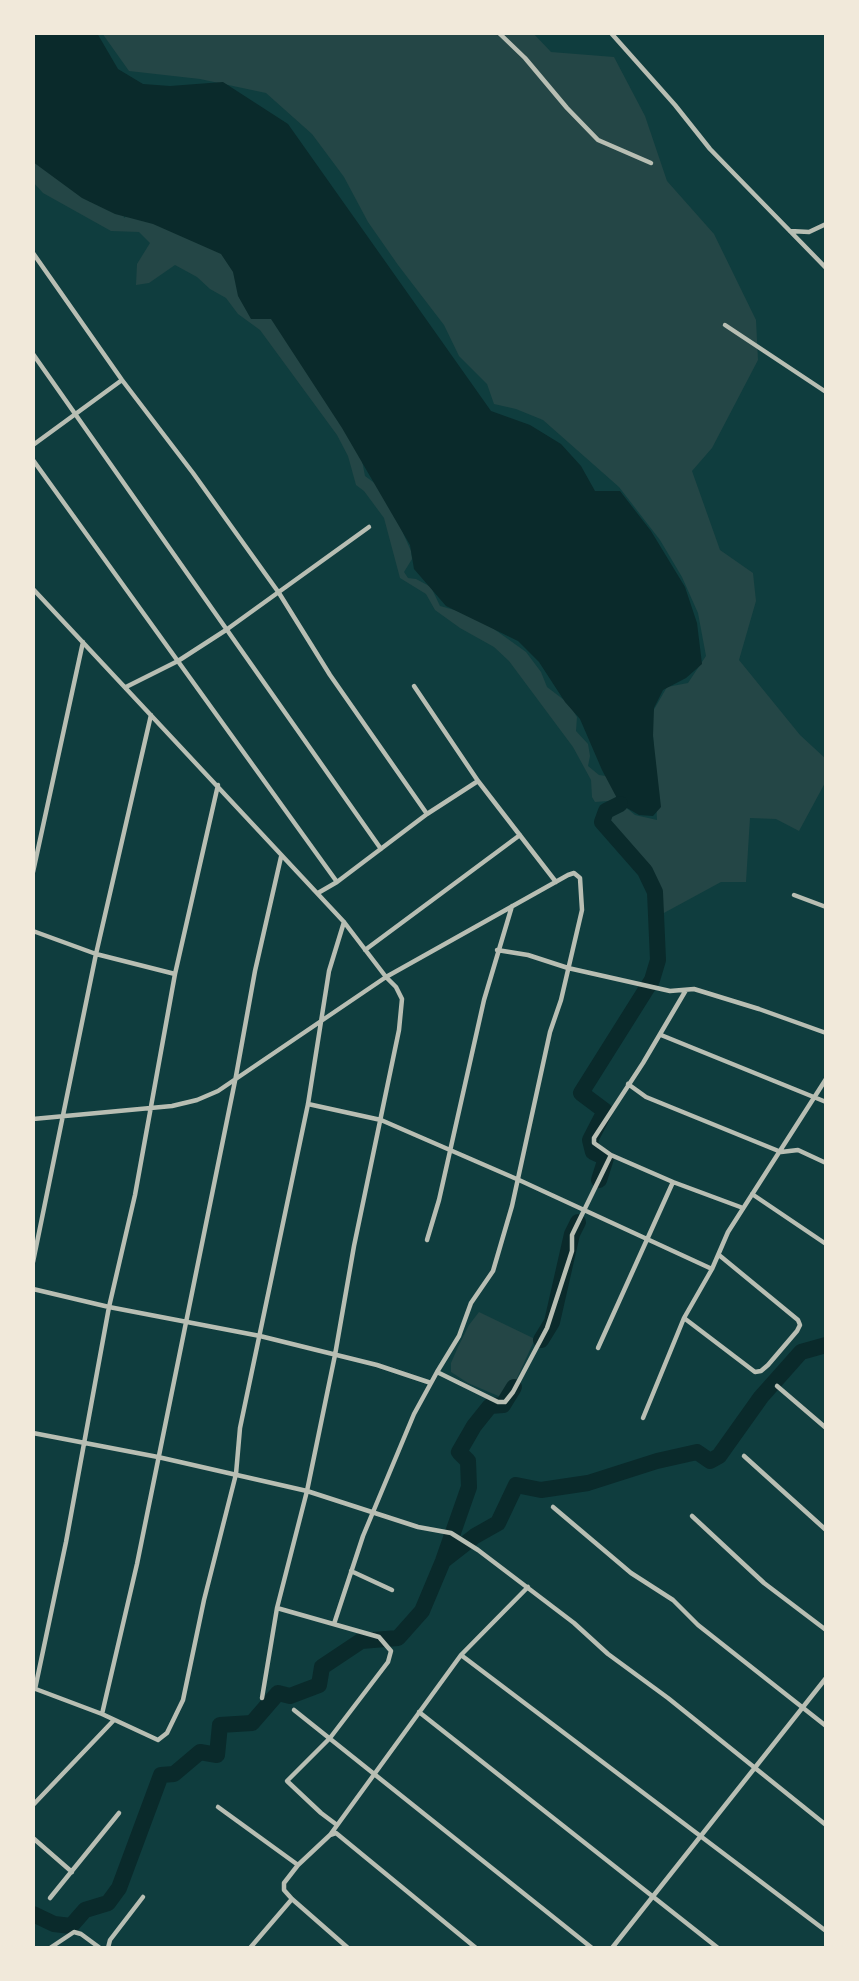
<!DOCTYPE html>
<html>
<head>
<meta charset="utf-8">
<style>
	body { margin:0 }
	#map { position:relative; width:859px; height:1981px; overflow:hidden; background:#0f3d3e; font-family:"IBM Plex Sans",sans-serif }
	canvas { display:block }
	.frame { position:absolute; inset:0; border:35px solid #f1e9da; pointer-events:none }
</style>
</head>
<body>
<div id="map">
<canvas width="859" height="1981"></canvas>
<div class="frame"></div>
</div>
<script>
const context = document.querySelector('canvas').getContext('2d');
context.lineJoin = 'round';
function paint(path, color) { context.fillStyle = color; context.fill(path, 'evenodd'); }
const shape = rows => new Path2D(rows.map(r => 'M' + r).join(''));
function trace(path, color, width, dash) { context.strokeStyle = color; context.lineWidth = width; context.lineCap = dash ? 'butt' : 'round'; context.setLineDash(dash || []); context.stroke(path); }
paint(shape([
	[102,33,533,33,551,52,614,57,645,116,667,181,714,234,756,320,758,360,712,448,692,471,720,550,753,573,756,601,739,660,800,735,826,759,826,781,799,831,776,819,750,818,746,882,721,882,662,914,628,853,610,829,608,801,595,802,592,797,591,780,573,747,509,661,494,647,460,628,435,610,426,594,400,578,384,518,364,491,356,485,348,456,337,435,260,330,238,314,226,298,210,289,197,277,175,265,149,283,136,285,137,264,150,243,139,232,111,231,43,193,33,182,33,155,77,185,90,202,122,202,124,218,132,211,220,249,275,314,360,450,365,476,384,490,411,551,412,559,404,572,408,578,416,579,431,587,440,606,462,612,487,624,526,652,541,672,547,687,568,703,577,717,576,731,588,744,590,756,588,766,599,775,619,778,621,797,616,799,635,815,657,820,652,713,667,687,688,683,706,656,698,613,682,577,660,540,619,487,543,420,516,409,494,404,487,384,459,356,444,325,398,265,368,222,344,177,312,134,266,93,200,79,129,71],
	[479,1312,535,1339,511,1391,503,1398,468,1383,451,1372,451,1363,458,1347,469,1325]
]), '#244646');
paint(shape([
	[33,33,97,33,118,69,143,84,170,86,223,82,288,124,491,411,530,425,561,444,581,466,595,491,620,491,651,531,685,587,697,623,702,664,686,678,663,690,654,708,653,736,661,807,653,816,639,815,620,804,602,770,580,719,565,702,539,662,518,641,446,606,414,569,410,545,342,428,271,319,251,319,238,296,233,272,221,254,153,224,115,214,82,198,33,162]
]), '#0a2a2b');
trace(shape([
	[599,1180,606,1158,593,1152,590,1140,605,1111,581,1093,652,980,658,960,655,892,645,871,602,822,606,811,620,804],
	[541,1340,552,1322,572,1234,578,1222],
	[443,1561,475,1536,498,1523,516,1485,541,1490,588,1483,657,1461,697,1452,710,1461,719,1456,761,1397,801,1352,826,1345],
	[33,1914,54,1924,71,1926,85,1910,108,1903,119,1888,161,1775,174,1774,200,1752,217,1755,220,1725,252,1723,278,1693,290,1696,319,1685,322,1667,361,1641,398,1638,422,1611,443,1561,469,1487,468,1461,459,1452,474,1426,490,1406,503,1405,514,1387]
]), '#0a2a2b', 16);
trace(shape([
	[499,33,525,58,567,108,598,140,651,163],
	[611,33,675,105,710,149,826,268],
	[790,231,809,232,826,224],
	[33,253,122,380,193,473,279,593,330,675,427,814],
	[725,325,826,392],
	[33,354,381,849],
	[33,445,122,380],
	[33,460,337,882],
	[33,589,344,922,386,977,568,875,574,873,580,878,582,910,561,1000,550,1032,512,1206,493,1271,471,1303,459,1336,437,1372],
	[414,686,478,781,556,882],
	[126,687,178,661,226,630,369,527],
	[33,872,83,642],
	[318,893,337,882,427,814,478,781],
	[794,895,826,907],
	[33,931,96,954,175,974],
	[365,950,520,835],
	[497,950,528,955,568,968,670,991,694,989,759,1009,826,1033],
	[661,1035,826,1102],
	[628,1084,646,1097,781,1152,798,1150,826,1163],
	[308,1104,381,1120,519,1180,712,1269],
	[33,1119,172,1106,197,1100,218,1091,386,977,396,987,402,999,399,1030,354,1246,335,1355,307,1491,277,1608,262,1698],
	[611,1155,673,1182,743,1208],
	[752,1194,826,1244],
	[427,1240,439,1200,484,1000,512,906],
	[33,1262,96,954,151,715],
	[33,1289,109,1307,260,1336,377,1365,431,1383,437,1372,498,1402,505,1402,513,1392,547,1328,572,1251,572,1235,611,1155,594,1143,594,1138,643,1063,686,990],
	[684,1318,755,1372,761,1371,768,1365,797,1331,800,1325,798,1320,719,1255],
	[598,1348,673,1182],
	[777,1386,826,1428],
	[643,1418,684,1318,712,1269,728,1232,826,1079],
	[33,1433,158,1457,307,1491,418,1527,451,1533,478,1550,574,1623,608,1654,668,1698,826,1825],
	[744,1456,826,1530],
	[553,1507,631,1573,673,1600,698,1625,826,1726],
	[692,1516,764,1583,826,1630],
	[351,1571,392,1590],
	[277,1608,379,1637,391,1651,388,1662,330,1738,287,1781,321,1813,337,1825],
	[334,1624,363,1536,414,1414,431,1383],
	[461,1655,826,1931],
	[33,1688,102,1714,158,1740,167,1733,183,1700,204,1600,236,1474,240,1428,308,1104,329,971,344,922],
	[35,1689,66,1542,109,1307,135,1195,175,974,218,785],
	[294,1710,592,1948],
	[419,1712,718,1948],
	[102,1714,137,1564,236,1076,255,971,281,857],
	[33,1805,114,1720],
	[218,1807,298,1865],
	[330,1835,336,1833,476,1948],
	[33,1838,72,1872],
	[50,1898,119,1813],
	[50,1948,74,1932,81,1934,100,1948],
	[108,1948,110,1940,143,1897],
	[250,1948,292,1899],
	[348,1948,292,1899,284,1890,284,1883,298,1865,330,1835,461,1655,528,1587],
	[612,1948,826,1678]
]), '#b8beb3', 4.5);
</script>
</body>
</html>
